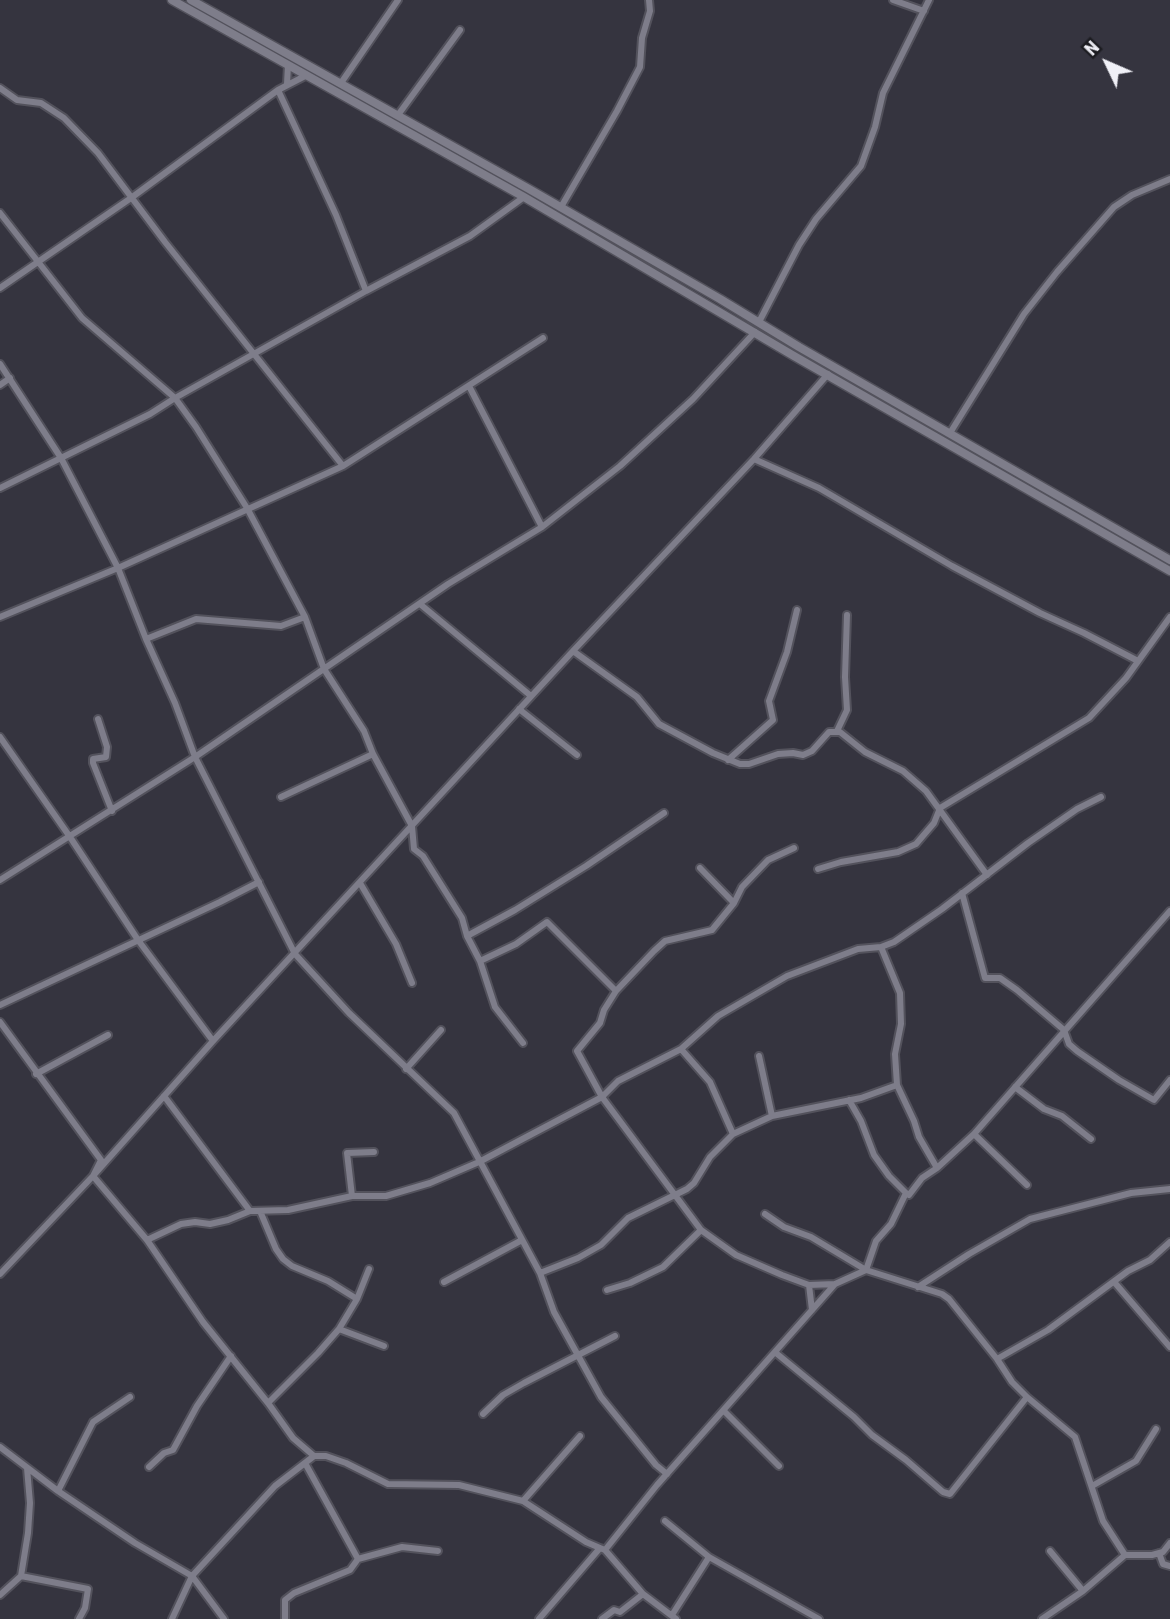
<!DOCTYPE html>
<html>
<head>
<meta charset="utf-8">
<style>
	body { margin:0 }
	#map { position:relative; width:1170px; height:1619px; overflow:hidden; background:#35343f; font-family:"Roboto Condensed",sans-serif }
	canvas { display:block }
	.north { position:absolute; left:1072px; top:28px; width:70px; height:70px; -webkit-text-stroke:5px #1c1c21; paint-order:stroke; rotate:314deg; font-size:19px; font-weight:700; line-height:28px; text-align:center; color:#f0f0f7 }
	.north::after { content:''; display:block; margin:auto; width:24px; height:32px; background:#f0f0f7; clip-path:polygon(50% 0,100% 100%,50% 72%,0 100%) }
</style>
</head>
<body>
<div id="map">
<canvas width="1170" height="1619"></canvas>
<div class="north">N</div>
</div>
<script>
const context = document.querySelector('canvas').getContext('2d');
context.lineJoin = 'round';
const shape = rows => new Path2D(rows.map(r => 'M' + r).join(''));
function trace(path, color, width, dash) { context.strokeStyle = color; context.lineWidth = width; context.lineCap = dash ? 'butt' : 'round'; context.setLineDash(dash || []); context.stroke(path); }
const minor = shape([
	[893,0,924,11],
	[341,83,398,0],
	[287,84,288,65],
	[0,88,17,100,41,103,64,118,98,153,165,242,343,466],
	[278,90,336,215,366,291],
	[398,115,460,30],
	[561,207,617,111,640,67,642,38,650,11,649,0],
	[0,213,82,318,175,398,196,427,247,508,305,617,324,669,364,731,373,754,412,826,414,849,423,856,462,918,467,936,480,961,495,1007,523,1043],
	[0,288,131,198,278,90,307,75],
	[759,322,799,245,816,219,861,166,875,127,883,93,929,0],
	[0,364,61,458,118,568,146,639,175,703,195,757,295,954,349,1013,454,1113,540,1273,554,1312,601,1397,656,1465,667,1474],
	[0,385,10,378],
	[469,386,542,527],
	[950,433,1024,314,1057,272,1114,207,1132,195,1170,179],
	[754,459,819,488,952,566,1040,613,1084,633,1136,660],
	[0,488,150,414,175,398,366,291,470,236,524,197],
	[420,604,531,696],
	[0,617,118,568,343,466,543,338],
	[146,639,196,619,281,626,305,617],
	[573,651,637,697,659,724,713,753,740,764,749,764,778,754,793,753,803,755,812,751,829,732,840,732,865,752,903,771,926,791,987,875],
	[519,709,577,755],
	[98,719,107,747,106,757,93,759,93,763,112,811],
	[837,731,847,710,845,677,847,615],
	[0,737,70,837,138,940,213,1041],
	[728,760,773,720,769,701,787,652,797,610],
	[281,797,373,754],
	[794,848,768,860,742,887,734,903,712,930,665,941,654,951,616,991,604,1010,600,1023,577,1051,602,1097,701,1230,736,1255,782,1275,809,1285,835,1284],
	[700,868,734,903],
	[818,869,841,862,898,852,916,844,934,823,940,808,1089,718,1126,678,1170,617],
	[0,880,195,757,448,584,542,527,620,466,693,399,755,332],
	[360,883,396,944,412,983],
	[962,893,985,978,1000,978,1017,990,1064,1030,1069,1044,1077,1051,1119,1080,1154,1100,1170,1080],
	[467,936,515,910,586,866,664,813],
	[881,947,900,993,901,1024,895,1054,897,1085,914,1121,919,1137,937,1168],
	[480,961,516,944,547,922,616,991],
	[0,1005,220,902,259,882],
	[0,1022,101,1160,93,1176,147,1240,203,1322,268,1403,293,1438,314,1456,326,1456,346,1463,388,1484,459,1485,523,1501,586,1542,600,1548],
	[681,1049,710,1082,733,1134],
	[759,1056,772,1116],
	[406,1069,441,1030],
	[36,1074,108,1035],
	[1015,1087,1044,1109,1062,1116,1091,1139],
	[164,1096,250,1211],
	[849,1100,861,1121,874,1155,889,1176,906,1193],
	[974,1134,1027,1185],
	[352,1196,347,1153,374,1152],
	[260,1211,276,1249,283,1259,292,1266,328,1281,357,1299],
	[765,1214,784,1227,811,1237,866,1270,942,1294,949,1299,997,1359,1012,1382,1027,1397,1075,1437,1103,1521,1125,1555,1152,1555,1163,1552,1170,1543],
	[147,1240,181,1224,195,1222,210,1224,228,1220,250,1211,288,1210,352,1196,386,1196,430,1183,479,1162,602,1097,618,1081,681,1049,718,1016,787,976,858,949,881,947,894,942,942,909,1028,843,1077,809,1101,797],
	[540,1273,578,1258,601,1245,628,1218,687,1189,694,1183,710,1157,733,1134,772,1116,861,1098,897,1085],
	[0,1274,93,1176,213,1041,573,651,754,459,828,374],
	[444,1282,522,1240],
	[1115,1283,1170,1347],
	[809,1285,812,1310],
	[918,1287,969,1254,1030,1219,1131,1193,1170,1189],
	[607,1290,630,1283,663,1267,701,1230],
	[339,1329,384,1346],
	[776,1353,854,1417,872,1435,906,1460,943,1492,950,1494,1027,1397],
	[997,1359,1048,1330,1128,1271,1150,1260,1170,1242],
	[268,1403,318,1353,339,1329,357,1299,369,1269],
	[724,1411,779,1466],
	[483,1414,503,1395,524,1383,615,1336],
	[0,1447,58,1491,135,1543,192,1576,224,1619],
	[149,1467,164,1453,173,1450,197,1406,231,1356],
	[1092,1486,1136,1461,1156,1429],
	[58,1491,93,1422,130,1397],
	[523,1501,580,1436],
	[665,1521,709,1557],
	[605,1550,643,1594,676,1619],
	[1050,1551,1083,1591],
	[1159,1553,1163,1564,1170,1566],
	[358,1559,402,1547,438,1551],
	[21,1576,28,1533,30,1503,27,1468],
	[0,1595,21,1576,88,1589,85,1608,79,1619],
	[672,1615,709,1557,819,1619],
	[172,1619,192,1576,275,1486,314,1456],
	[285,1619,285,1600,294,1593,350,1570,358,1559,305,1463],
	[539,1619,600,1548,605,1550,657,1485,835,1284,866,1270,876,1241,891,1224,906,1193,909,1195,922,1178,937,1168,974,1134,1170,911],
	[602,1619,614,1610,620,1612,643,1594],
	[1042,1619,1083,1591,1125,1555]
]);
const tertiary = shape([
	[172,0,524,197,794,356,1170,571],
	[191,0,529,189,720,299,799,347,1170,560]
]);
trace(minor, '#53525c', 10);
trace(tertiary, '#53525c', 11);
trace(minor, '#7e7d8a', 6);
trace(tertiary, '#7e7d8a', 8);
</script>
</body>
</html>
